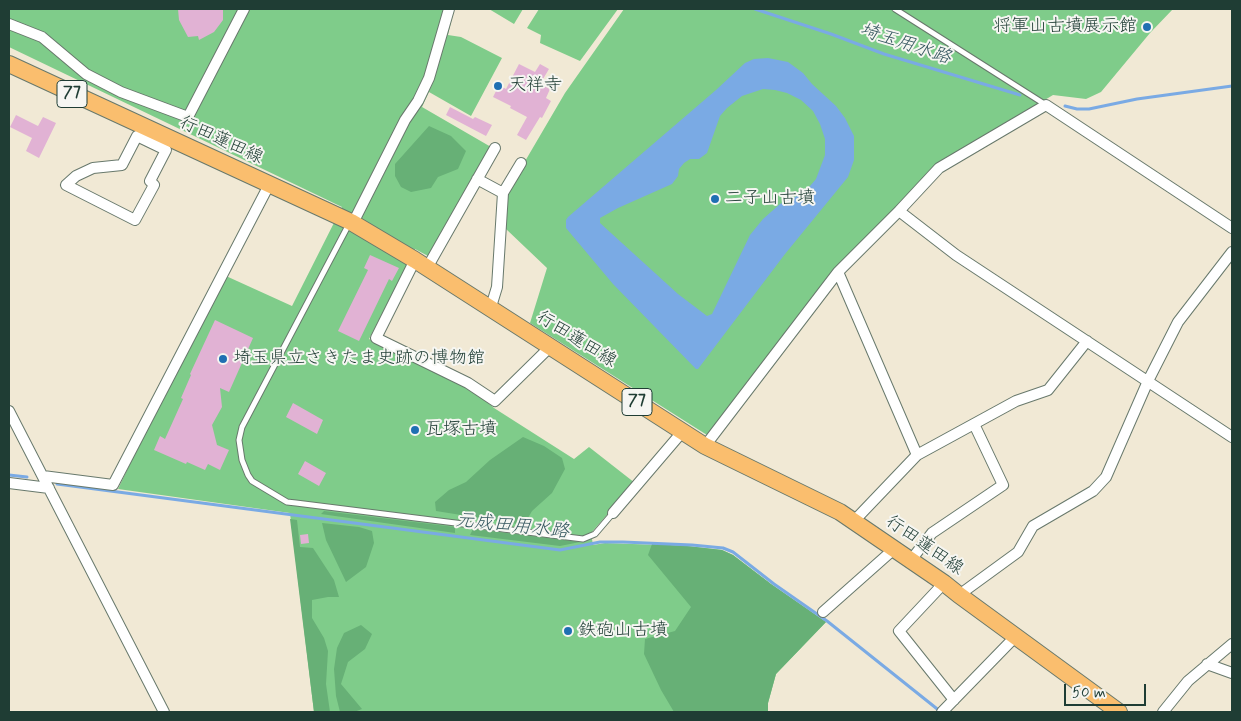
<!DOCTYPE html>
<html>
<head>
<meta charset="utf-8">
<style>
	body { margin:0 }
	#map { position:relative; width:1241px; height:721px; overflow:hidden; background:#f1e9d5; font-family:Mynerve,sans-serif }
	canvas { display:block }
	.frame { position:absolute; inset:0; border:10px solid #1f3d34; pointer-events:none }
	.scale { position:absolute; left:1064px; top:684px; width:82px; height:22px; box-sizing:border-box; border:2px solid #1f3d34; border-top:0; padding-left:6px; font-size:15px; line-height:18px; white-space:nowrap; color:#1f3d34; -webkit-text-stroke:4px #f6f6f2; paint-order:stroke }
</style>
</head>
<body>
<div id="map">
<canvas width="1241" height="721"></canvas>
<div class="frame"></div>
<div class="scale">50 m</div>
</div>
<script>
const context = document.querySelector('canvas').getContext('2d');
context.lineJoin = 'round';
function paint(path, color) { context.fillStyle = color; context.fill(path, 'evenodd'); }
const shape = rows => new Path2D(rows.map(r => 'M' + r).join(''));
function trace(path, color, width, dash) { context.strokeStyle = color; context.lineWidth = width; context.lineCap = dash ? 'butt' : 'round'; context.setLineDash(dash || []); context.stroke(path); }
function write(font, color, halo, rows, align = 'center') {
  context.font = font + ' Mynerve,"Klee One",sans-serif'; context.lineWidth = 4; context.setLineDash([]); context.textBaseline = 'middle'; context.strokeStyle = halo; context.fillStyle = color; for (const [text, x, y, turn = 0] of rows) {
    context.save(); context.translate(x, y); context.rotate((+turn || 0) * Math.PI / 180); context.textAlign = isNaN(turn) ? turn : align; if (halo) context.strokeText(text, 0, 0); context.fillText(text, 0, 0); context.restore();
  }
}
paint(shape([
	[9,9,454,9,448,35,461,37,502,58,471,116,429,92,422,107,491,147,428,256,415,249,369,339,469,386,494,408,574,459,589,447,635,483,591,533,593,545,605,543,687,546,722,550,733,555,771,584,826,622,776,674,768,703,768,712,314,712,290,513,118,489,166,389,226,276,292,306,342,207,9,47],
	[489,9,523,9,514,24],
	[539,9,618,9,580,61,540,43,541,35,527,28],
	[624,9,1173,9,1150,33,1101,92,1086,99,1053,95,938,164,835,270,714,430,707,435,530,323,547,268,506,229,507,192,565,93]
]), '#7fcc8a');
paint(shape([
	[429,126,451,136,466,151,458,169,438,177,431,188,411,192,401,187,395,176,395,164],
	[523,437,544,446,562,458,565,469,552,493,532,511,524,525,436,511,435,502,449,490,466,482,490,460],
	[324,511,455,527,455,533,321,514],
	[290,519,297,520,300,547,313,548,334,580,339,597,328,597,312,600,312,618,324,638,328,651,326,684,330,712,314,712],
	[322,523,359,527,372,531,374,543,366,567,346,582,326,540],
	[473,529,580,542,560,546,470,535],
	[652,544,687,546,722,550,733,555,771,584,826,622,776,674,768,703,768,712,674,712,661,690,644,654,645,639,675,631,691,607,648,555],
	[361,625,372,634,365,649,348,662,341,684,362,709,354,712,340,712,336,696,334,669,337,648,344,633]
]), '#67b076');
paint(shape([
	[768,58,788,62,803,73,812,84,836,106,845,118,854,136,854,160,848,177,785,254,698,369,696,369,613,284,566,228,566,220,568,217,716,90,745,63,754,59],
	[763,89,775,90,787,93,801,100,813,111,820,124,825,139,825,155,816,179,810,186,799,195,780,204,763,219,750,235,712,314,707,316,678,294,600,223,600,218,618,208,672,184,678,176,679,169,684,163,690,159,699,159,707,153,720,116,727,108,742,96]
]), '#7aaae4');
trace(shape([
	[755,9,831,34,884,54,1020,95],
	[1065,106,1077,109,1089,109,1137,99,1232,86],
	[9,475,27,477],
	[57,484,560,550,600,542,623,542,692,545,723,548,733,552,774,584,827,621,941,712]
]), '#7aaae4', 3);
paint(shape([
	[178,9,223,9,223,20,214,32,199,40,198,36,188,37,179,20],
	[519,64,535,72,540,64,549,69,540,84,550,89,546,98,551,101,542,118,540,117,526,140,517,135,527,117,510,108,511,106,493,97,499,85,506,89],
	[450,107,473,119,475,117,492,125,486,136,446,115],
	[16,115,38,126,43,117,56,123,39,158,26,151,32,138,10,127],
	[370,255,399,268,392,281,389,279,359,341,338,331,368,270,364,268],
	[215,320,253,338,229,392,220,388,222,407,212,425,217,445,229,450,220,470,208,464,205,470,187,462,186,464,154,450,160,436,165,439,183,399,181,398,191,375,190,374],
	[293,403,323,420,317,434,286,417],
	[305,461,326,473,319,486,298,474],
	[308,534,309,543,301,544,300,535]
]), '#e1b2d4');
const lane = shape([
	[895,9,1046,105],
	[349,224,242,427,239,440,242,460,248,475,252,481,287,502,296,503,583,539,595,534,613,513]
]);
const street = shape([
	[9,24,42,37,86,74,121,92,188,117,244,9],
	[137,136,166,150,150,181,154,185,135,220,66,185,76,176,93,168,122,165,137,136],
	[477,179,503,193],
	[899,211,956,255,1232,437],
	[356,217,405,120,418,101,429,78,449,9],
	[415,260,376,338,468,383,495,401,550,347],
	[427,268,495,148],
	[838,272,917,455],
	[490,310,497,287,503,193,521,163],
	[9,411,164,712],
	[705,446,838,272,899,211,939,168,1046,105,1232,228],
	[43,476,113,485,269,185],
	[9,483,49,488],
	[613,513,683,431],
	[854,521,917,455,1016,401,1048,390,1087,341],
	[911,560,932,533,1003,485,974,424],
	[944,583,899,631,954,700],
	[959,595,1018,552,1033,526,1093,491,1106,477,1148,381,1178,322,1232,252],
	[823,612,894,549],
	[1207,664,1232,673],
	[942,712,1015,637],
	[1163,712,1188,681,1232,644]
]);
const primary = shape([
	[9,64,351,222,415,260,705,446,840,512,944,583,959,595,1119,712]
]);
trace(lane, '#68796c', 7);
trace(street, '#68796c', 12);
trace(primary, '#68796c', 18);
trace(lane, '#fff', 5);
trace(street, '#fff', 10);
trace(primary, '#fabe6e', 16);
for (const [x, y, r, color] of [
	[1147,27,5,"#1f6fb2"],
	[498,86,5,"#1f6fb2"],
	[715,199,5,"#1f6fb2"],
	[223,359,5,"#1f6fb2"],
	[415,430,5,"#1f6fb2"],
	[568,631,5,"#1f6fb2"]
]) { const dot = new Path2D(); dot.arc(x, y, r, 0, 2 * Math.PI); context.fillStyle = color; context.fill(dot); trace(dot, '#f6f6f2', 2); }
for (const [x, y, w] of [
	[72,94,30],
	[637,402,30]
]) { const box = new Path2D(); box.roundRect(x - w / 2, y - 13.5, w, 27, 4); context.fillStyle = '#f6f6f2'; context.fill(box); trace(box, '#1f3d34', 1); }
write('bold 16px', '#1f3d34', null, [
	["77",72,94],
	["77",637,402]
]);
write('18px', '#1f3d34', '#f6f6f2', [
	["将軍山古墳展示館",1137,27,"right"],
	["天祥寺",508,86],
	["二子山古墳",725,199],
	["埼玉県立さきたま史跡の博物館",233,359],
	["瓦塚古墳",425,430],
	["鉄砲山古墳",578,631]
], 'left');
write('18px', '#1f3d34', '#f6f6f2', [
	["行田蓮田線",221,141,25],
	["行田蓮田線",576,340,32],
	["行田蓮田線",924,546,35]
]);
write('italic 19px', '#365860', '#f6f6f2', [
	["埼玉用水路",905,45,18],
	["元成田用水路",512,527,6]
]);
</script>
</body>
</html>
